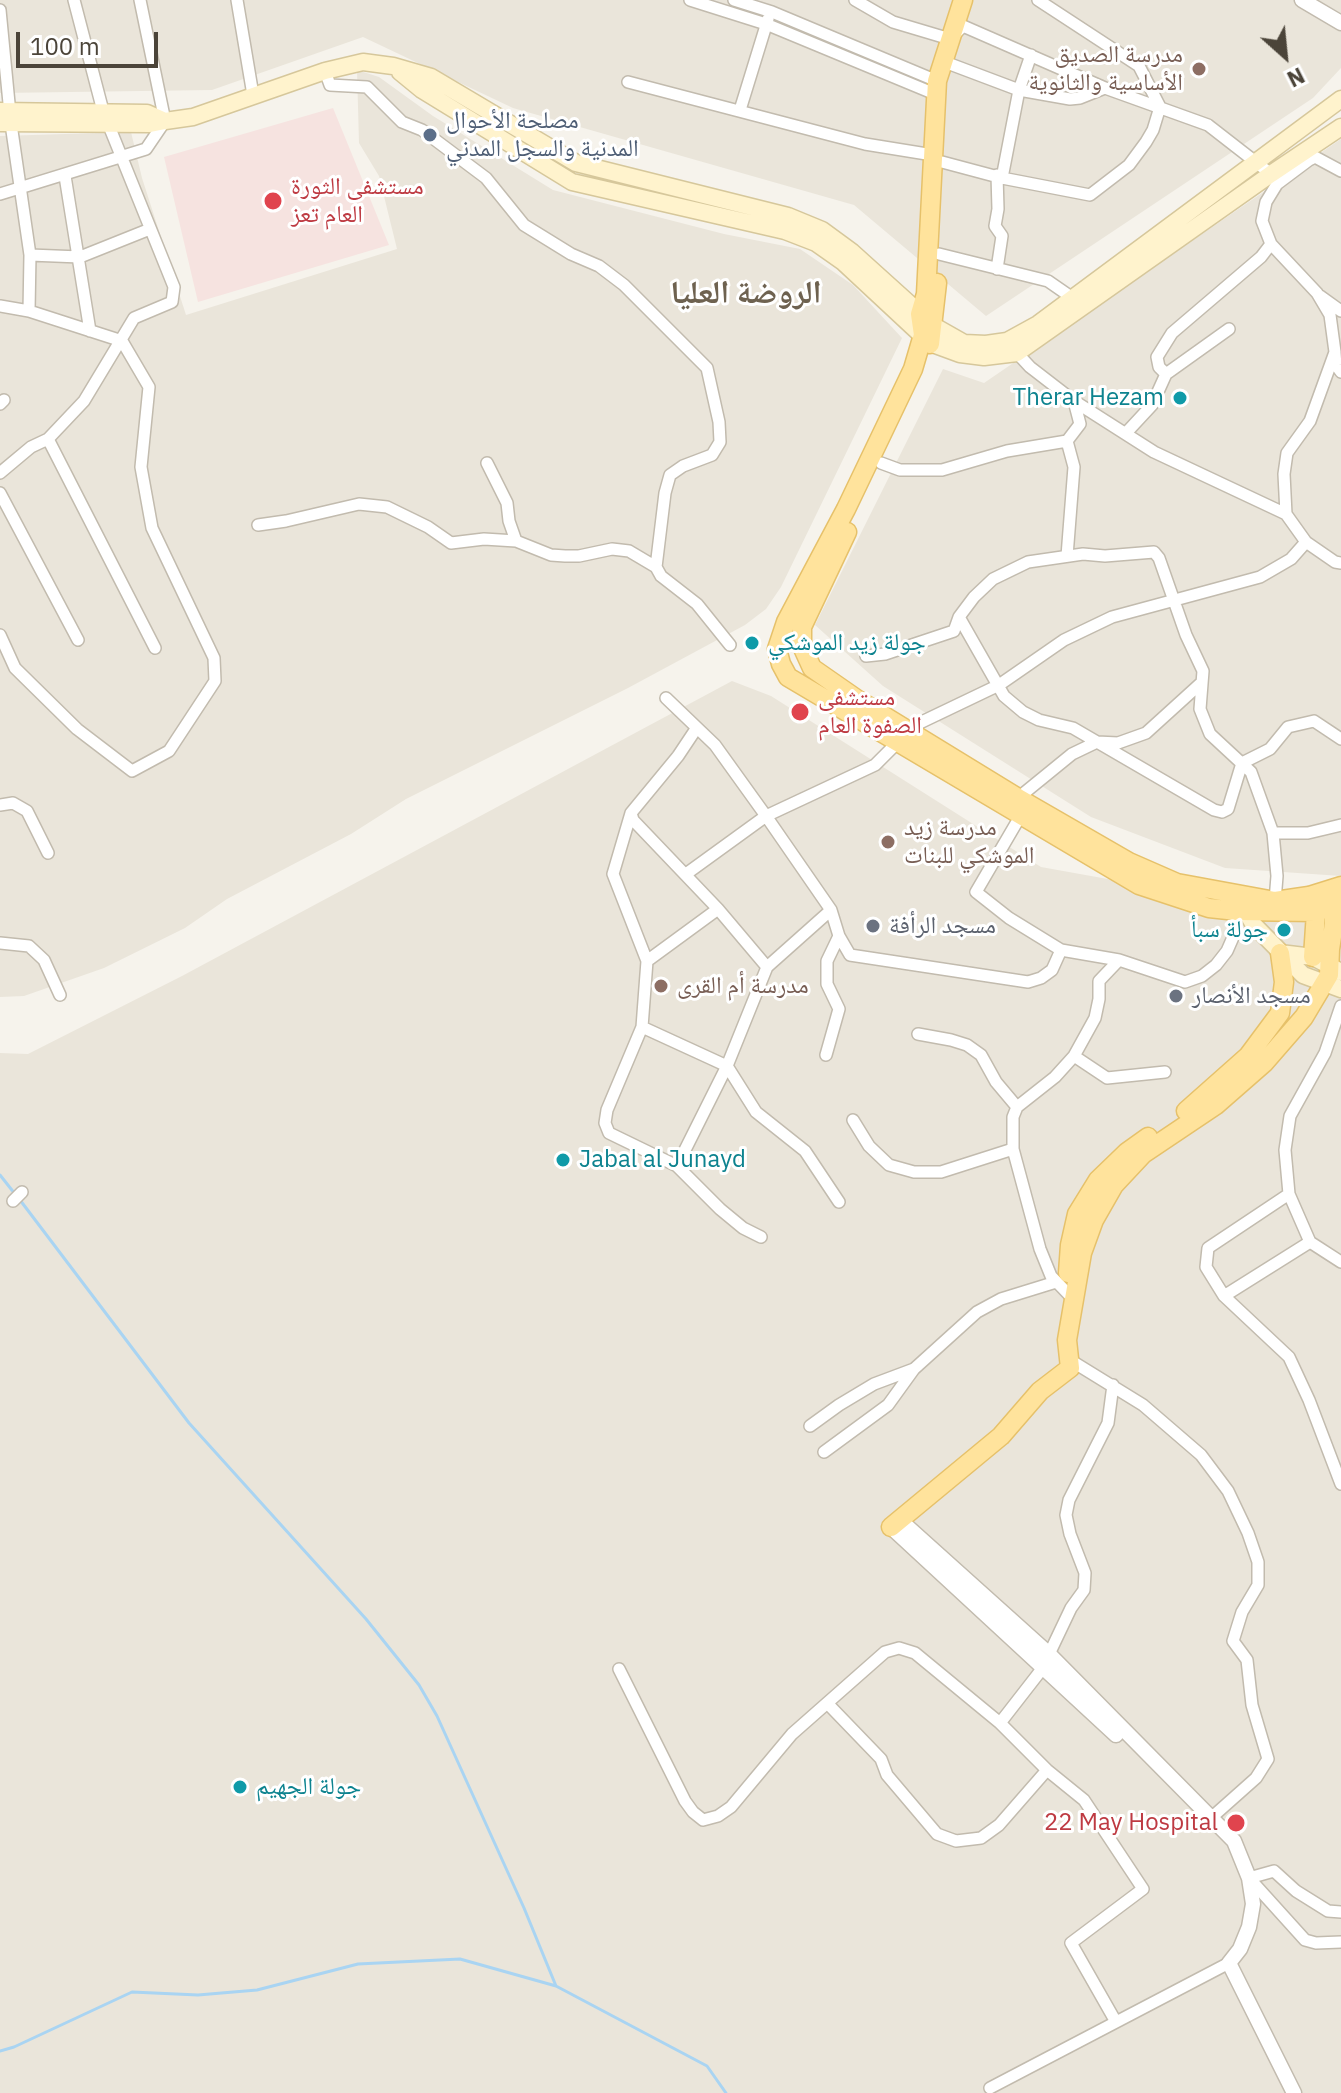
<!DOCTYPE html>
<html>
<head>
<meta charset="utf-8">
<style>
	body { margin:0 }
	#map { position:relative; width:1341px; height:2093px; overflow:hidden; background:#f6f3ec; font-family:"IBM Plex Sans",sans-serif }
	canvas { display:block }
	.north { position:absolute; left:1245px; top:16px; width:80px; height:80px; -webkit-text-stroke:6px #fff; paint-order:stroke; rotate:153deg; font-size:22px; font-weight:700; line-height:32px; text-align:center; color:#4b4439 }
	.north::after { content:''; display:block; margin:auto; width:28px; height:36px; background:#4b4439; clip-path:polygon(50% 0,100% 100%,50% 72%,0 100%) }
	.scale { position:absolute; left:16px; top:32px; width:142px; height:36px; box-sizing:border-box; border:4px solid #4b4439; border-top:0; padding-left:10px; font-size:24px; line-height:28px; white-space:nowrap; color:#4b4439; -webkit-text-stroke:6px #fff; paint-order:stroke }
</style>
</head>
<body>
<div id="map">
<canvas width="1341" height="2093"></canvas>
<div class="north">N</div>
<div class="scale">100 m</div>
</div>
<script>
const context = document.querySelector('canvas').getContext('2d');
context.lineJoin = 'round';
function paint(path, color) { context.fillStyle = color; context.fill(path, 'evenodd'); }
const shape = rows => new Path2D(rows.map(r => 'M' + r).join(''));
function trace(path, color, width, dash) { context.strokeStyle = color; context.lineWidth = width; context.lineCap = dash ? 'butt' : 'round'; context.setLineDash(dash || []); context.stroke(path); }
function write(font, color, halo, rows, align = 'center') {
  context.font = font + ' "IBM Plex Sans","Noto Naskh Arabic",sans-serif'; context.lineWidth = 6; context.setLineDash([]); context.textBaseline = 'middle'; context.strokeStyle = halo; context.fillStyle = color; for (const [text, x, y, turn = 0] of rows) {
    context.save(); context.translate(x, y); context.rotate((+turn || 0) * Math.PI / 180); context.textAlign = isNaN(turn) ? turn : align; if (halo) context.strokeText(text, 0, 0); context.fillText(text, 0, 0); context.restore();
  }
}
paint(shape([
	[0,0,1341,0,1341,68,1313,98,986,316,854,205,513,108,363,37,212,90,0,93],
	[357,70,379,77,433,116,553,190,724,234,800,249,853,285,902,338,781,587,766,609,745,625,628,688,406,799,351,834,227,899,185,928,104,968,24,996,0,997,0,136,131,132,142,178,186,315,397,249,379,176,359,143],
	[1341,139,1341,876,1225,868,1091,817,883,686,815,625,943,369,984,383],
	[732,681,771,696,1041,867,1341,921,1341,2093,0,2093,0,1053,28,1054,182,976]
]), '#eae5da');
paint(shape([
	[333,108,389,245,198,302,164,157]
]), '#f6e3e0');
trace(shape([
	[0,1175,15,1194],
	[20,1200,189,1423,366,1619,419,1685,437,1716,524,1908,556,1986],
	[0,2051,14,2047,132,1992,198,1995,257,1990,358,1964,460,1959,556,1986,707,2066,726,2093]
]), '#a9d4f2', 3);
const minor = shape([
	[237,0,253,95],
	[690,0,766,24,935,94],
	[734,0,772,12,937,81],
	[855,0,893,22,950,39,963,26,1105,88,1208,125,1271,174],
	[0,10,11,124,30,255,29,311],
	[950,64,1019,90,1070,99,1080,98,1105,88],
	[325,71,330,85,367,87,402,122,422,130,486,178,524,225,571,254,599,266,624,285,707,368,719,422,720,442,712,455,683,466,670,475,665,493,656,567,661,576,697,604,730,645],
	[628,82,865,144,933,155],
	[740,110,768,19],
	[942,162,1002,178,1090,195,1129,165,1146,142,1153,130,1160,107,1139,66,1038,0],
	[65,176,90,331],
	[1002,178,1019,90,1031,55],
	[0,194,146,149,165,121,140,0],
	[939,254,1048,281,1074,299],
	[30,255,80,257,150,229],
	[997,269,1002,236,995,226,998,209,997,175],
	[1320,296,1341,311],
	[0,306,29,311,122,341,149,387,141,467,152,528,214,658,215,681,169,751,132,771,77,729,15,668,0,635],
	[1017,353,1030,367,1074,401,1154,452,1286,514,1306,542,1335,562,1341,563],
	[1335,353,1336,365,1341,372],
	[1166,374,1229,329],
	[0,404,4,400],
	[1126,433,1152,405,1166,374,1159,367,1157,357,1172,333,1261,257,1271,244],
	[48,439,155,648],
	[487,463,507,503,509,521,516,541,551,555,565,556,579,556,612,549,629,551,656,567],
	[881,463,900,470,942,470,1007,451,1067,441],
	[0,473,31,447,48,439,84,401,134,318,172,302,174,287,103,111,74,0],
	[0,493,78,640],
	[1286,514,1284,474,1287,453,1310,421,1335,352,1330,315,1317,293,1271,244,1262,221,1266,202,1277,184,1309,160,1315,157,1341,171],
	[258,525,286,521,359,504,387,507,428,527,451,543,484,539,516,541],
	[1067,556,1074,467,1067,441,1080,424,1074,401],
	[959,617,1004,696,1023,712,1039,720,1073,728,1214,810,1222,812,1228,809,1242,763,1270,749,1288,727,1314,721,1341,739],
	[866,656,885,654,954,631,959,617,974,597,993,579,1028,562,1083,554,1105,556,1154,552,1159,558,1186,635,1203,671,1200,709,1210,734,1251,772,1273,833,1277,876,1275,901],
	[666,698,715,745,766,816,831,910,839,936,850,955,1028,982,1041,978,1052,970,1061,950],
	[696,729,678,756,631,813,613,874,647,961,642,1027,607,1110,605,1123,609,1133,677,1166,720,1209,743,1228,761,1237],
	[907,729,999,685,1064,640,1112,617,1260,577,1291,559,1306,542],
	[1018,798,1072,754,1097,742,1118,743,1146,733,1200,684],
	[0,805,13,803,27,811,48,853],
	[631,813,633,820,718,909,767,967],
	[1021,815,976,892,1009,918,1061,950,1119,960,1185,982,1202,976,1216,965,1227,951,1234,935,1237,911],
	[1273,833,1308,833,1341,825],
	[686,874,766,816,875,765,899,741],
	[0,943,29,946,44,960,60,995],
	[647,961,718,909],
	[1341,1006,1325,1053,1290,1116,1285,1150,1289,1194,1310,1242,1341,1262],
	[642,1027,727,1066,756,1112,805,1151,839,1202],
	[918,1034,951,1040,967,1045,981,1055,996,1082,1017,1107],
	[826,1055,839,1009,827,984,827,961,839,936],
	[1074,1056,1107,1078,1165,1072],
	[853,1120,869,1146,889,1165,914,1172,941,1172,1013,1149],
	[677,1166,727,1066,767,967,831,910],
	[1289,1194,1208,1248,1206,1267,1224,1296,1289,1357,1309,1400,1341,1484],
	[13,1201,22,1192],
	[1224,1296,1310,1242],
	[1074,1300,1051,1276,1040,1249,1013,1149,1013,1117,1017,1107,1055,1077,1074,1056,1095,1018,1099,999,1099,981,1119,960],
	[1070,1360,1143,1405,1201,1455,1228,1491,1248,1533,1258,1562,1258,1585,1242,1612,1233,1641,1247,1660,1252,1705,1268,1759,1256,1778,1211,1818],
	[810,1426,839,1405,874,1384,914,1369,977,1312,1001,1299,1056,1282],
	[824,1452,888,1405,914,1369],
	[619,1669,685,1801,693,1812,703,1820,718,1816,731,1807,792,1734,885,1652,899,1648,915,1653,1000,1723,1047,1770,1084,1800,1143,1889,1071,1943,1116,2022],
	[827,1703,881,1759,887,1775,937,1834,956,1841,981,1838,999,1825,1047,1770],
	[1000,1723,1042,1669,1071,1608,1084,1590,1085,1573,1070,1534,1066,1515,1069,1500,1108,1423,1113,1385],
	[1341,1912,1328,1911,1296,1891,1274,1871,1249,1878,1305,1940,1316,1943,1341,1942],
	[990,2088,1229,1963]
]);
const tertiary = shape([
	[1302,0,1341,23],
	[900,1520,1048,1653,1234,1841,1249,1878,1253,1904,1249,1927,1240,1949,1229,1963,1294,2093],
	[891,1527,1116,1735]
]);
const secondary = shape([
	[400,72,422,90,572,182,785,231,816,243,843,262,930,343,960,354,984,357,1017,353,1271,174,1341,127],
	[0,111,147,113,165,121,150,124,0,123],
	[165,121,193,117,325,71,363,62,393,66,431,77,576,163,788,216,822,230,852,252,934,326,964,343,986,344,1007,341,1038,324,1341,99],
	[1240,901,1254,925,1303,975,1341,989],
	[1280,953,1313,957,1341,972]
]);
const primary = shape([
	[963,0,937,81,926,294,920,314,923,335,913,369,846,509,786,622,777,649,781,664,788,677,1139,885,1209,908,1237,911,1316,912,1341,903],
	[930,344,937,283],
	[847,532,802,627,802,646,812,668,858,700,1018,798,1129,862,1177,883,1275,901,1309,896,1341,886],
	[1311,902,1316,912,1313,957],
	[1186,1111,1248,1056,1280,1013,1284,982,1280,953],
	[1068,1273,1070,1245,1077,1214,1098,1180,1127,1152,1148,1137],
	[891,1527,1001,1436,1040,1391,1070,1368,1067,1340,1082,1253,1094,1220,1114,1185,1143,1154,1216,1105,1264,1063,1304,1017,1329,975,1330,949,1334,924,1334,905,1330,896]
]);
trace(minor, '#c2bbae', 14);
trace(tertiary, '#c2bbae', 17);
trace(secondary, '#d6c79b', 19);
trace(primary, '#e6c16a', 21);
trace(minor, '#fff', 11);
trace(tertiary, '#fff', 14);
trace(secondary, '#fff3cd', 16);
trace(primary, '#ffe39c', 18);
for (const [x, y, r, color] of [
	[1199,69,8,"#8d6e63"],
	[430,135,8,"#5c6f8a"],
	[273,201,10,"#e0444e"],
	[1180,398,8,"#0f9aa8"],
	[752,643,8,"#0f9aa8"],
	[800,712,10,"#e0444e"],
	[888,842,8,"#8d6e63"],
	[873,926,8,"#6b7280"],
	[1284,930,8,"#0f9aa8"],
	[661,986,8,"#8d6e63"],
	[1176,996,8,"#6b7280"],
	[563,1160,8,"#0f9aa8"],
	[240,1787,8,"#0f9aa8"],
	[1236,1823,10,"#e0444e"]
]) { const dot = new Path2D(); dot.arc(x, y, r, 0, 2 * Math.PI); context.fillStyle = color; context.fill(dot); trace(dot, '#fff', 3); }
write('24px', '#785e54', '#fff', [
	["مدرسة الصديق",1183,55,"right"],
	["الأساسية والثانوية",1183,83,"right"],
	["مدرسة زيد",904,828],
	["الموشكي للبنات",904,856],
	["مدرسة أم القرى",677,986]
], 'left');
write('24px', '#4e5e75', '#fff', [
	["مصلحة الأحوال",446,121],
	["المدنية والسجل المدني",446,149]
], 'left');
write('24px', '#be3a42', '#fff', [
	["مستشفى الثورة",291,187],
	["العام تعز",291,215],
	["مستشفى",818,698],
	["الصفوة العام",818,726],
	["22 May Hospital",1218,1823,"right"]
], 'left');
write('24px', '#0d838f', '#fff', [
	["Therar Hezam",1164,398,"right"],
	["جولة زيد الموشكي",768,643],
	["جولة سبأ",1268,930,"right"],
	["Jabal al Junayd",579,1160],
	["جولة الجهيم",256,1787]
], 'left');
write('24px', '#5b616d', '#fff', [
	["مسجد الرأفة",889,926],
	["مسجد الأنصار",1192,996]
], 'left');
write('bold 32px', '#6e6250', '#fff', [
	["الروضة العليا",746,294]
]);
</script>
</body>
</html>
